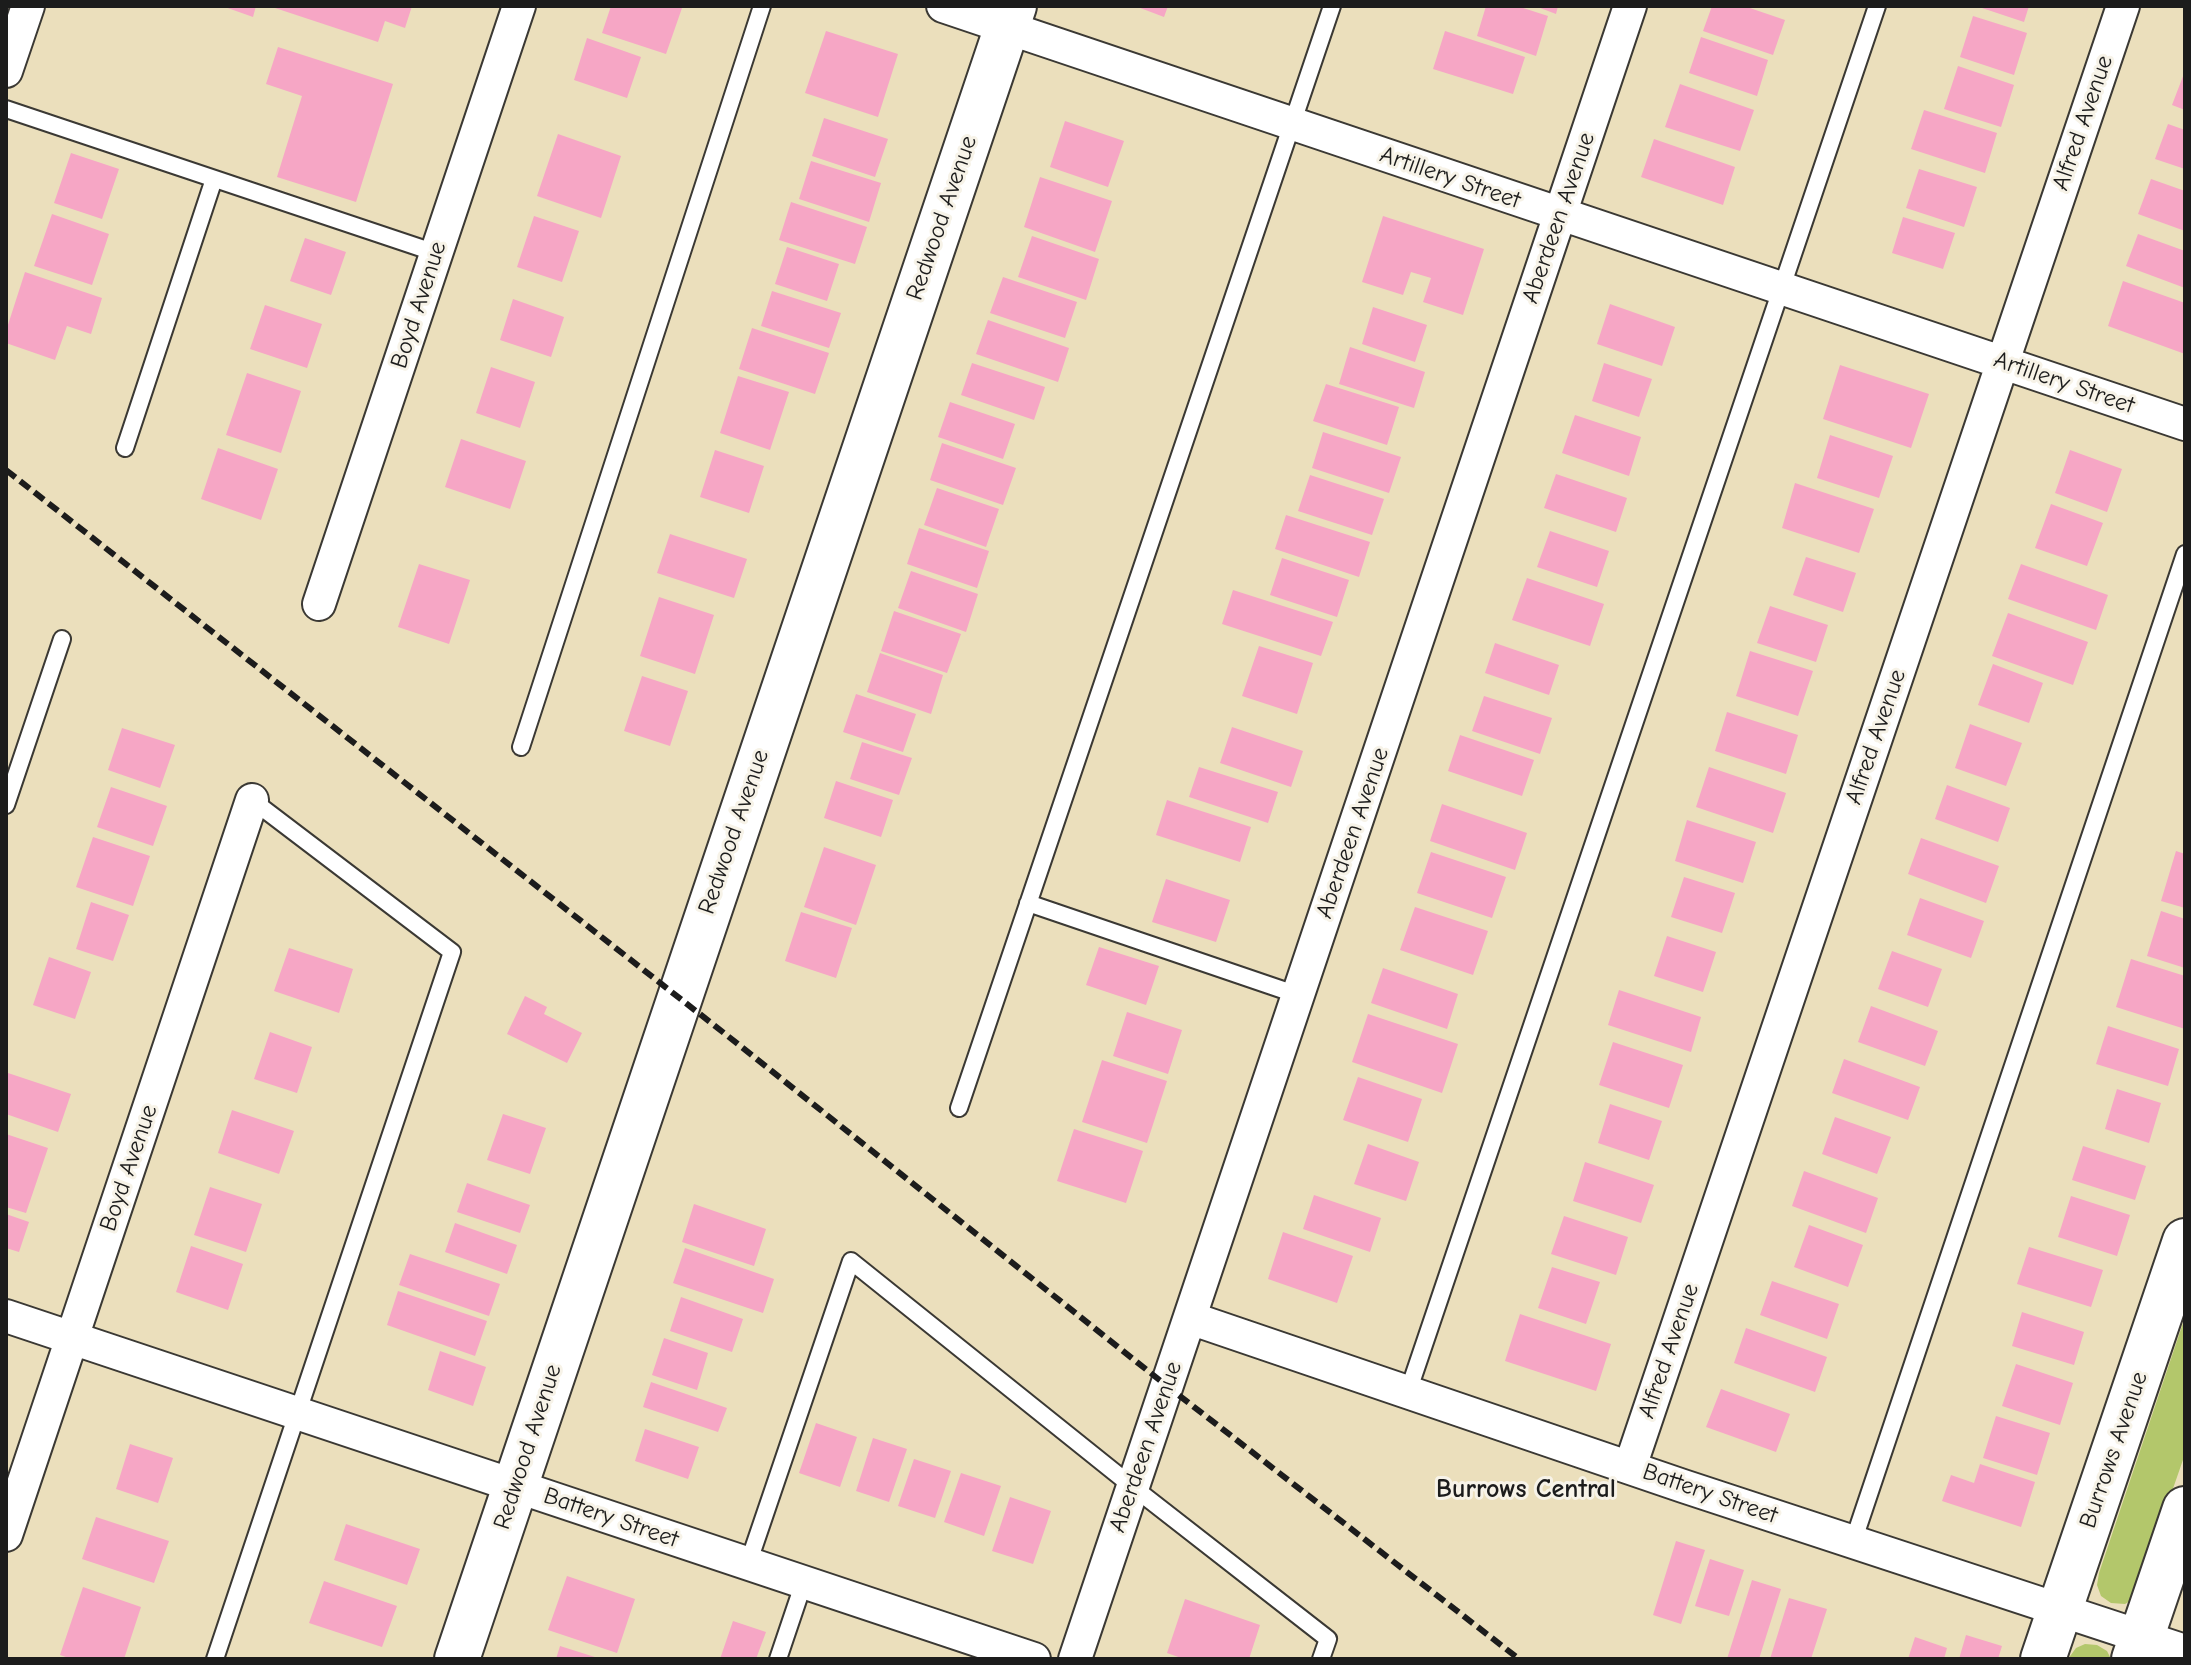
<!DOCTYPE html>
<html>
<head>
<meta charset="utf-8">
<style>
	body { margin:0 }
	#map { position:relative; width:2191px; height:1665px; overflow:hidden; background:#ebdfbc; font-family:"Comic Neue",sans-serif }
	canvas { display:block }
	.frame { position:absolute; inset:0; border:8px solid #1c1c1c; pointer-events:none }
</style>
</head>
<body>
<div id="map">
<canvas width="2191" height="1665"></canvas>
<div class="frame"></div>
</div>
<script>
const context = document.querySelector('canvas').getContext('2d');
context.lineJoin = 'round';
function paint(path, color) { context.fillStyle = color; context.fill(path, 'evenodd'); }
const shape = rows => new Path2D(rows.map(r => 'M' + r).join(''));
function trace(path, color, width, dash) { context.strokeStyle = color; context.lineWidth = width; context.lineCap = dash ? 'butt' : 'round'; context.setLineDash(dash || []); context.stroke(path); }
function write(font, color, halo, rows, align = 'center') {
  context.font = font + ' "Comic Neue",sans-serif'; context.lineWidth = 6; context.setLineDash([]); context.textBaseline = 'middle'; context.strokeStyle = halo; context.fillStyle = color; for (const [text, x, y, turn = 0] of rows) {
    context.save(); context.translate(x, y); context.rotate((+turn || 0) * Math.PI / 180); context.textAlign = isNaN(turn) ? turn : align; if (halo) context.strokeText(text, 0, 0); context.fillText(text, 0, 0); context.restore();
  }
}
paint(shape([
	[2185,1317,2185,1454,2135,1598,2125,1604,2111,1603,2101,1596,2097,1585,2099,1573],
	[2085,1644,2097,1645,2107,1651,2111,1659,2068,1659,2076,1648]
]), '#b3c76b');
paint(shape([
	[222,6,256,6,253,17],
	[412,6,405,28,385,21,378,42,272,7],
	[611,6,682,8,666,54,602,33],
	[1135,6,1168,6,1164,17],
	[1486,6,1517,6,1548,16,1536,56,1477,36],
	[1535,6,1558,6,1556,14],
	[1712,6,1744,6,1785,20,1773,55,1703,31],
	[1976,6,2029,6,2024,22],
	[1973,16,2027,33,2014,75,1960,57],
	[826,31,898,54,878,117,805,93],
	[1445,31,1525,57,1513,94,1433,69],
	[1701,37,1768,60,1757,96,1689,73],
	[587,38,641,57,627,98,574,80],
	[278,47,393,84,356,202,277,177,302,96,266,84],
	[1958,66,2014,85,2001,127,1944,109],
	[2185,71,2185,110,2172,105],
	[1680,84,1754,110,1740,151,1665,127],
	[1924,110,1997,133,1985,173,1911,149],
	[824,118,888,139,875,177,812,156],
	[1065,121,1124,141,1108,187,1050,167],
	[2168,124,2185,130,2185,169,2155,159],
	[558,134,621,156,601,218,537,196],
	[1654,139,1735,167,1723,205,1641,177],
	[71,153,119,169,102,219,54,203],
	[811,161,881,183,869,222,799,199],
	[1919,169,1977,187,1964,227,1906,208],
	[1040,177,1112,201,1095,252,1024,227],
	[2151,179,2185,191,2185,231,2138,214],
	[791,202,867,227,855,264,779,240],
	[52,214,109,234,92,285,34,266],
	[534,216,579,231,562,282,517,267],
	[1383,216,1484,249,1463,315,1423,302,1431,278,1411,272,1403,295,1362,282],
	[1903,217,1955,233,1943,269,1892,253],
	[2138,234,2185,251,2185,288,2126,266],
	[1032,236,1099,259,1086,300,1018,277],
	[305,238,346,252,331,295,290,281],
	[787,247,839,264,827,301,775,284],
	[25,272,102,298,91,334,67,326,55,360,6,343,6,331],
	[1003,277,1077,302,1065,338,990,313],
	[2123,281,2185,303,2185,354,2108,326],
	[772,291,841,313,829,348,761,326],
	[513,299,564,317,551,357,500,340],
	[1610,304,1675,327,1662,366,1597,344],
	[265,305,322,324,307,368,250,349],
	[1373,307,1427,325,1415,362,1362,344],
	[988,320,1069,348,1058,382,976,354],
	[752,328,829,353,815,394,739,369],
	[1350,347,1425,372,1414,408,1339,384],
	[972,363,1045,387,1034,420,961,395],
	[1604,363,1652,379,1639,417,1592,401],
	[1840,365,1929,394,1911,448,1823,419],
	[491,367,535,382,520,428,476,413],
	[247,373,301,391,281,453,226,435],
	[738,376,789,392,770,450,720,433],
	[1326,384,1399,407,1387,445,1313,421],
	[950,402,1015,424,1003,459,938,437],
	[1575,415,1641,437,1629,476,1562,453],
	[1323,432,1401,457,1389,493,1312,468],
	[1830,435,1893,456,1879,498,1817,478],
	[461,439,526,461,510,509,445,487],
	[942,443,1016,468,1003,505,930,480],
	[218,448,278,469,261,520,201,499],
	[715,450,764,466,749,513,700,497],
	[2070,450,2122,469,2107,512,2055,493],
	[1556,474,1627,498,1616,532,1544,508],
	[1310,475,1384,499,1372,535,1298,511],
	[1795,483,1874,509,1859,553,1782,528],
	[937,488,999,509,986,547,924,525],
	[2051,504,2103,523,2087,566,2035,548],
	[1286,515,1370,542,1359,577,1275,549],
	[919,528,989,551,977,588,907,564],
	[1550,531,1609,551,1597,587,1537,567],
	[670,534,747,559,734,598,657,573],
	[1806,557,1856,573,1843,612,1793,595],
	[1282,558,1349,580,1337,617,1270,595],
	[419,564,470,580,449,644,398,627],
	[2021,564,2108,595,2096,630,2008,599],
	[911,571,978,594,966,632,898,608],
	[1527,578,1604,604,1590,646,1512,620],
	[1233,590,1333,622,1321,656,1222,624],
	[659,597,714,615,695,674,640,656],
	[1770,606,1828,625,1816,662,1757,643],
	[894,611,961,634,947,673,881,651],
	[2008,613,2088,642,2073,685,1992,656],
	[1495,643,1559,665,1549,695,1485,673],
	[1259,646,1313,663,1297,714,1242,696],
	[1750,651,1813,671,1798,716,1736,696],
	[880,653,943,675,931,714,867,692],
	[1993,664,2043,683,2029,723,1978,705],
	[642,676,688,691,670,746,624,731],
	[856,694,916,714,903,752,843,732],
	[1484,696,1552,718,1540,754,1472,731],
	[1727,712,1798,735,1786,774,1715,751],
	[1970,724,2022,743,2006,786,1955,768],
	[1232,727,1303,751,1291,787,1220,763],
	[122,728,175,745,160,788,108,770],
	[1460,735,1534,760,1522,796,1448,771],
	[862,742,912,758,899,795,850,779],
	[1199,767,1278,792,1268,823,1189,797],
	[1709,767,1786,793,1773,833,1696,807],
	[836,781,893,800,881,837,824,818],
	[1947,785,2010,808,1998,842,1935,819],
	[111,787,167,806,153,846,97,827],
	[1167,800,1251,827,1240,862,1156,835],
	[1442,804,1527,833,1515,870,1430,841],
	[1687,820,1756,842,1743,883,1675,861],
	[93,837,150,856,133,906,76,887],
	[1921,838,1999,866,1986,903,1908,874],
	[824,847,876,865,856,925,804,907],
	[2176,851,2185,854,2185,908,2161,901],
	[1431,852,1506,877,1492,918,1417,893],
	[1684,877,1735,893,1722,933,1671,917],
	[1166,879,1230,900,1216,942,1152,922],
	[1920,898,1984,921,1971,958,1907,935],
	[91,902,129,915,113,961,76,949],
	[1415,907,1488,931,1473,975,1400,950],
	[2161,911,2185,919,2185,968,2147,956],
	[801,912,852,928,836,978,785,961],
	[1667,936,1716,952,1703,992,1654,976],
	[1099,947,1159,966,1146,1005,1086,985],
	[289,948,353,969,339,1013,274,991],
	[1892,951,1942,969,1928,1007,1878,989],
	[49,957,91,972,75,1019,33,1005],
	[2131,959,2185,976,2185,1029,2116,1007],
	[1383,968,1458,994,1447,1029,1371,1003],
	[1619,990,1701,1017,1691,1052,1608,1025],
	[525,996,547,1007,544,1014,582,1033,567,1063,507,1034],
	[1871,1006,1938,1031,1925,1066,1858,1042],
	[1127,1012,1182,1030,1168,1074,1113,1056],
	[1368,1014,1458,1044,1442,1093,1352,1062],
	[2108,1026,2179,1049,2168,1086,2096,1064],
	[270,1032,312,1047,297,1093,254,1079],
	[1613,1042,1683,1065,1669,1108,1599,1085],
	[1844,1059,1920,1087,1908,1120,1832,1093],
	[1102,1060,1167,1081,1147,1143,1082,1122],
	[8,1073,71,1094,58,1132,6,1114,6,1080],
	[1358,1077,1422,1099,1408,1142,1343,1120],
	[2117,1089,2161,1103,2149,1143,2105,1129],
	[1610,1104,1662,1121,1649,1160,1598,1143],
	[232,1110,294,1131,279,1174,218,1153],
	[503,1114,546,1128,530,1174,487,1160],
	[1835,1117,1891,1137,1877,1174,1822,1154],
	[1074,1129,1143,1151,1126,1203,1057,1181],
	[6,1134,48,1148,26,1213,6,1207],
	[1368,1144,1419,1162,1406,1201,1354,1184],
	[2083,1146,2146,1166,2135,1200,2072,1180],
	[1585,1162,1654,1185,1641,1223,1573,1201],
	[1804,1171,1878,1198,1866,1233,1792,1206],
	[467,1183,530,1205,520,1233,457,1212],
	[210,1187,262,1204,246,1252,194,1235],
	[1314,1195,1381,1218,1370,1252,1303,1229],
	[2071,1196,2130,1215,2117,1256,2058,1237],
	[694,1204,766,1229,754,1266,682,1242],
	[6,1214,29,1222,19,1252,6,1248],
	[1564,1216,1628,1237,1616,1275,1551,1254],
	[455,1223,517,1245,507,1274,445,1252],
	[1809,1225,1863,1245,1848,1287,1794,1267],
	[1283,1232,1353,1256,1337,1303,1268,1279],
	[191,1246,243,1264,228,1310,176,1292],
	[2029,1247,2103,1270,2091,1307,2017,1284],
	[685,1248,774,1279,763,1313,673,1283],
	[410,1254,500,1284,489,1316,399,1285],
	[1552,1267,1600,1282,1586,1324,1538,1308],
	[1772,1281,1839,1304,1827,1339,1760,1315],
	[398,1291,487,1321,475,1356,387,1325],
	[681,1297,743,1319,732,1352,670,1331],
	[2022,1312,2084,1332,2074,1365,2012,1346],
	[1520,1314,1611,1344,1596,1391,1505,1361],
	[1746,1328,1827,1357,1815,1392,1734,1363],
	[664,1338,708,1353,697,1390,652,1375],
	[440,1351,486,1367,473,1406,428,1390],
	[2016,1364,2073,1383,2060,1425,2002,1406],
	[651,1382,727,1408,718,1432,643,1407],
	[1721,1389,1790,1414,1776,1452,1706,1427],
	[1996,1416,2050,1433,2037,1475,1983,1458],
	[816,1423,857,1437,840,1487,799,1473],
	[645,1429,699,1447,688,1479,635,1461],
	[873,1438,907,1449,889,1502,856,1491],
	[130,1444,173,1458,158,1503,116,1489],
	[914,1459,951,1471,935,1518,898,1506],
	[1980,1464,2035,1482,2021,1527,1942,1501,1951,1475,1974,1483],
	[961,1473,1001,1486,984,1536,944,1522],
	[1010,1497,1051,1511,1033,1564,992,1551],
	[96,1517,169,1541,154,1583,82,1559],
	[346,1524,420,1549,407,1585,334,1560],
	[1676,1541,1705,1550,1681,1624,1653,1615],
	[1710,1559,1744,1570,1729,1616,1695,1606],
	[567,1576,635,1599,617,1653,548,1630],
	[1752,1580,1781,1589,1759,1659,1727,1659],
	[324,1581,397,1606,382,1647,309,1623],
	[83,1587,141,1607,124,1659,72,1659,60,1655],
	[1789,1598,1827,1609,1811,1659,1770,1659],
	[1185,1599,1260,1625,1249,1659,1184,1659,1167,1653],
	[733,1621,766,1632,756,1659,720,1659],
	[1966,1635,2002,1646,1998,1659,1959,1659],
	[1915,1637,1947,1648,1944,1659,1908,1659],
	[560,1646,598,1658,598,1659,556,1659]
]), '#f6a6c5');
const lane = shape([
	[6,109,436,253],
	[125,448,214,179],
	[521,747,762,6],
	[6,805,62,639],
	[1028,903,1298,995],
	[959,1108,1332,6],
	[1408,1392,1877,6],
	[1853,1542,2185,554],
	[748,1564,851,1261,1133,1487,1328,1639,1321,1659],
	[215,1659,452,952,252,800],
	[778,1659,804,1582]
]);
const street = shape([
	[943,6,2185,424],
	[6,71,28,6],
	[319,604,519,6],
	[6,1316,1034,1659],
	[1190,1318,1683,1486,2185,1651],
	[1630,1467,2123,6],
	[6,1535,252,800],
	[1075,1659,1630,6]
]);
const secondary = shape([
	[457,1659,1014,6],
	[2043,1659,2185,1241],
	[2134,1659,2185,1509]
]);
trace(lane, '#3b3934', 20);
trace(street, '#3b3934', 36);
trace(secondary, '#3b3934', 48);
trace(lane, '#fff', 16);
trace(street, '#fff', 32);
trace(secondary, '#fff', 44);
trace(shape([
	[6,470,724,1033,1167,1386,1519,1659]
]), '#1c1c1c', 6, [12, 6]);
write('24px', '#1c1c1c', '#f7f3e8', [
	["Alfred Avenue",2083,123,-71],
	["Artillery Street",1450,178,19],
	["Redwood Avenue",942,218,-71],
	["Aberdeen Avenue",1559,218,-71],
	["Boyd Avenue",419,305,-72],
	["Artillery Street",2064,383,19],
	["Alfred Avenue",1876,737,-71],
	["Redwood Avenue",734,832,-71],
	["Aberdeen Avenue",1353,833,-71],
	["Boyd Avenue",129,1168,-71],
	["Alfred Avenue",1669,1351,-71],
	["Redwood Avenue",528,1447,-72],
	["Aberdeen Avenue",1146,1447,-71],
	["Burrows Avenue",2114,1450,-71],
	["Battery Street",1710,1494,19],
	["Battery Street",611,1518,19]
]);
write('bold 26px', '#1c1c1c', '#f7f3e8', [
	["Burrows Central",1526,1490]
]);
</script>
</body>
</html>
